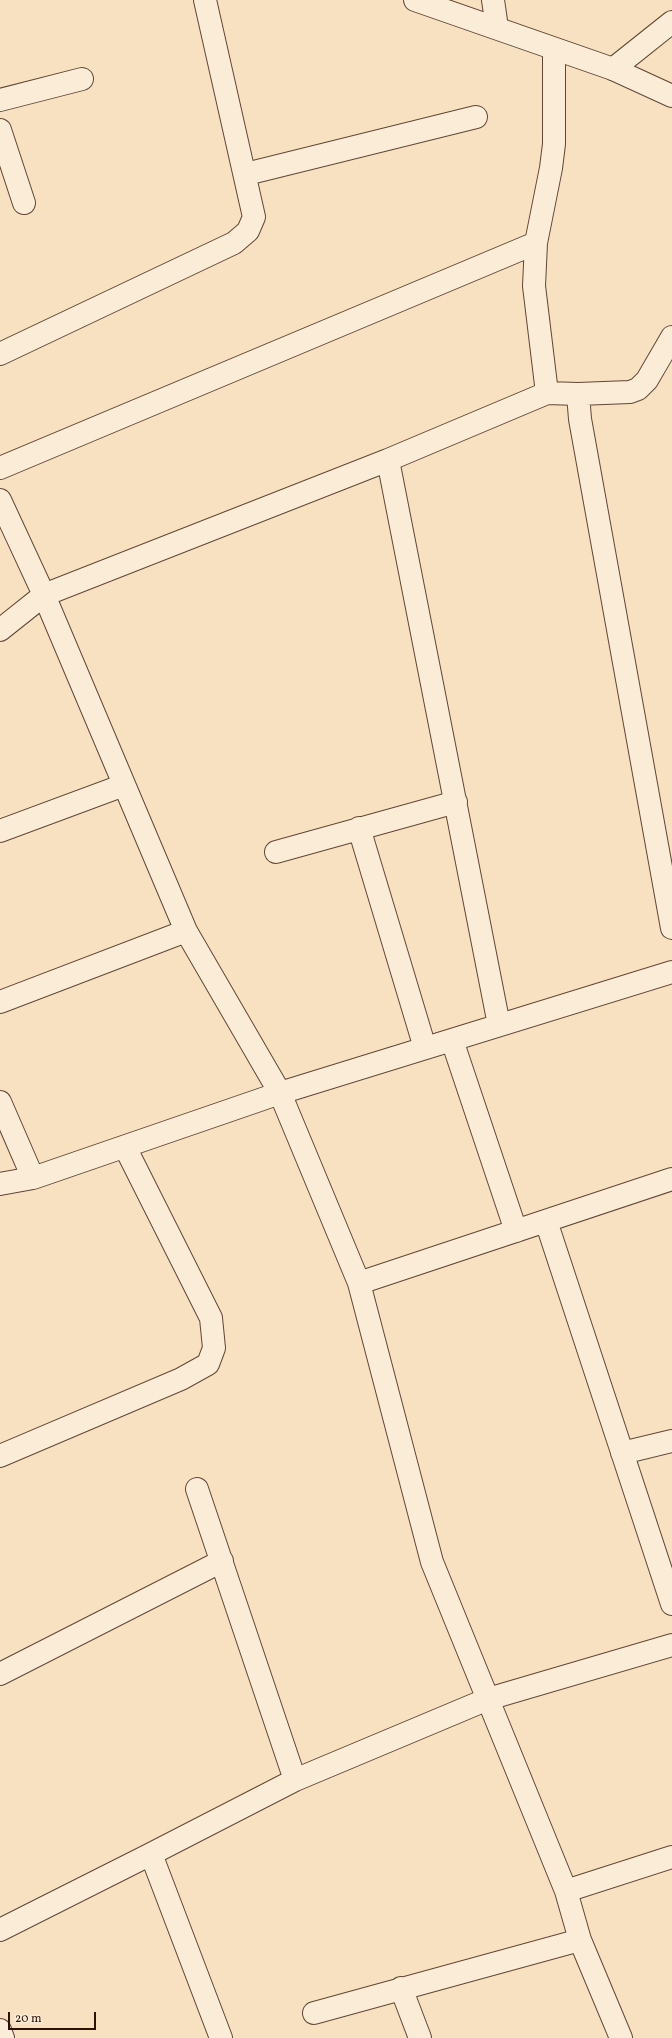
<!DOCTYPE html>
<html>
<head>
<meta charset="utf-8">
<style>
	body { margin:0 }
	#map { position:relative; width:672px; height:2038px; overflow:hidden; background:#f7e1c1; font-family:Vollkorn,serif }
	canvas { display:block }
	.scale { position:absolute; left:8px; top:2012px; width:88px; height:18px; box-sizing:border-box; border:2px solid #2f1207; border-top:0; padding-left:5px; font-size:12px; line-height:14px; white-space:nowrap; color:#2f1207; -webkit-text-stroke:3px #faecd7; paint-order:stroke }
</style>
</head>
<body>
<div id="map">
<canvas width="672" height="2038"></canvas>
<div class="scale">20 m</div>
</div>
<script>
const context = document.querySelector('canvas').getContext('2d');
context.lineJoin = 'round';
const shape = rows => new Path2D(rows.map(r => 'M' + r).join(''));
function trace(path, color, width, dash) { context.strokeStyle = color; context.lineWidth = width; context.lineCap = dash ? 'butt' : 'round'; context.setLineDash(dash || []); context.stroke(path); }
const minor = shape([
	[493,0,497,28],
	[613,69,672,22],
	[0,100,82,79],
	[0,130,24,203],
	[246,174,476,117],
	[0,354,234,243,248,231,254,217,205,0],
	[547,393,534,286,536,243,551,168,554,144,554,49],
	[578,394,630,392,638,389,647,380,672,337],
	[388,460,547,393,578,394,580,419,672,928],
	[0,468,536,243],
	[0,500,44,595,186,931,280,1093,33,1178,0,1102],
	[0,630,44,595,388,460,499,1025],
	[359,828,425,1048],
	[0,831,124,785],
	[276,852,456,802],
	[0,1002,186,931],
	[452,1040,516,1231],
	[0,1184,33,1178],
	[546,1221,672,1604],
	[359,1283,672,1179],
	[622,1453,672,1441],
	[0,1456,181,1379,208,1364,214,1348,211,1318,125,1147],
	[197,1489,295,1780],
	[0,1674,222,1561],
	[566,1891,672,1857],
	[0,1930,151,1854],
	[401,1988,420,2038],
	[314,2013,580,1940],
	[0,2030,3,2038],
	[221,2038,151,1854,295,1780,488,1699,672,1645],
	[621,2038,580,1940,566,1891,432,1562,359,1283,280,1093,672,972]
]);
const tertiary = shape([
	[415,0,613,69,672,96]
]);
trace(minor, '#614636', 24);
trace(tertiary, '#614636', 24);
trace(minor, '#faecd7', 22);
trace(tertiary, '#faecd7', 22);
</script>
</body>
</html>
